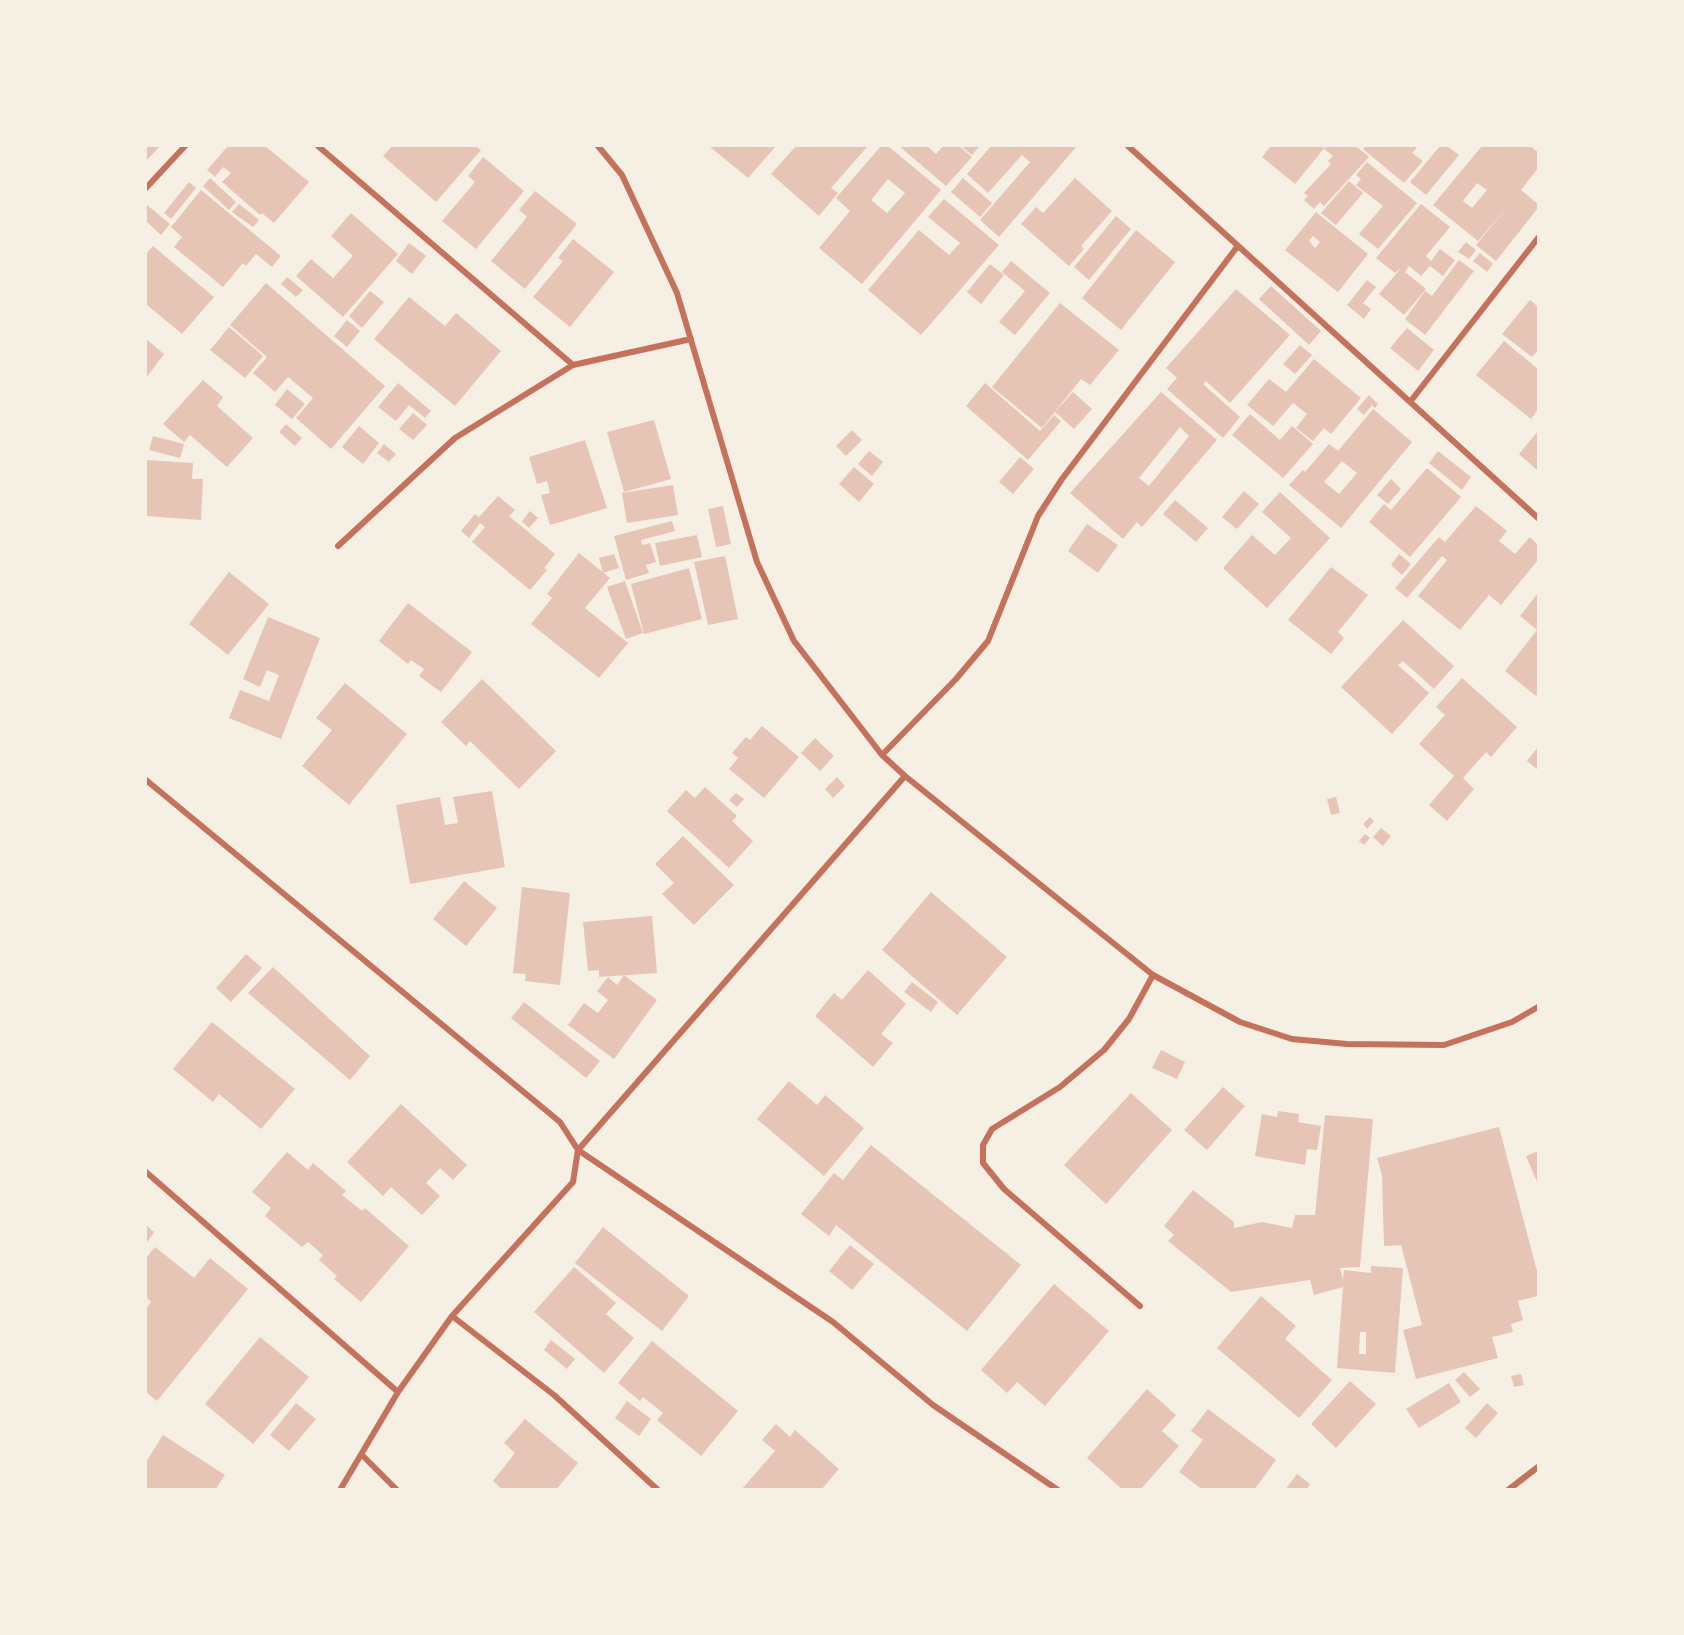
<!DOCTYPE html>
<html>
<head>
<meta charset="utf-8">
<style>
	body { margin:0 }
	#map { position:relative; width:1684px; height:1635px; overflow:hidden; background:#f6efe4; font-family:"Asap Condensed",sans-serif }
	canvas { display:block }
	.frame { position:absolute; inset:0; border:147px solid #f6efe4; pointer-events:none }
</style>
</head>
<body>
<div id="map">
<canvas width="1684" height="1635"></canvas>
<div class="frame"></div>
</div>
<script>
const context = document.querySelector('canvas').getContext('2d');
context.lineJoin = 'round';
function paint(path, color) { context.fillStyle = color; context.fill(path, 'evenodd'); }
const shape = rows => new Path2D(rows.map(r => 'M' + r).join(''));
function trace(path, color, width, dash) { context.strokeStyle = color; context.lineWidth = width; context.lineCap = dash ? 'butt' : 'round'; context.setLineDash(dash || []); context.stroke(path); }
paint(shape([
	[146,146,160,146,146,161],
	[228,146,265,146,309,182,274,223,262,213,260,215,222,182,231,173,223,167,215,177,207,170],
	[392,146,476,146,481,150,436,202,383,156],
	[709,146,776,146,748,178],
	[796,146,867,147,831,188,838,193,819,216,771,174],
	[881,146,888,146,941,190,862,284,819,248,850,211,836,198],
	[888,179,905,193,887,213,871,200],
	[899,146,927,146,936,154,943,146,959,146,972,157,946,186],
	[961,146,980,146,972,155],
	[991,146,1077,146,999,237,980,220,1030,162,1022,155,988,193,967,174],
	[1271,146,1326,146,1295,184,1262,157],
	[1328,146,1356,146,1369,157,1324,206,1320,202,1314,209,1304,200,1308,196,1304,193,1331,164,1328,161,1333,156,1324,149],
	[1366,146,1418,146,1412,153,1423,161,1404,183,1363,149],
	[1440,146,1447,146,1459,155,1426,195,1410,182],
	[1482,146,1530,146,1538,152,1538,168,1521,190,1538,204,1538,208,1496,261,1476,245,1510,204,1478,241,1433,205],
	[1477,183,1487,190,1472,208,1463,201],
	[483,157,524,191,476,249,442,221,475,182,468,176],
	[1367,162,1417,203,1378,249,1359,234,1383,206,1356,185,1361,179,1356,175],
	[210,178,236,202,229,210,203,186],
	[963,178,992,203,980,217,951,192],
	[1075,178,1112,211,1081,246,1084,249,1069,266,1021,224,1036,207,1043,213],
	[1349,181,1363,193,1336,225,1321,213],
	[189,182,196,188,171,219,164,213],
	[201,190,281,256,272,267,256,254,246,266,243,263,223,287,174,247,182,237,171,227],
	[535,191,577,224,525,289,491,261,527,217,519,210],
	[944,199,999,245,921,335,868,290,919,230,949,255,960,243,928,217],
	[239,204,259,220,253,227,232,212],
	[1421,204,1450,227,1426,256,1431,261,1440,249,1455,260,1443,276,1430,266,1421,276,1409,266,1405,272,1426,289,1404,315,1379,294,1401,268,1395,273,1376,258],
	[147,205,170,224,161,235,146,221],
	[1316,212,1368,254,1338,292,1285,250],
	[1313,236,1320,242,1315,248,1309,241],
	[351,213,398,254,343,317,296,276,311,259,333,278,353,256,331,236],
	[1116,216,1131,229,1089,280,1074,267],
	[1136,230,1175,262,1121,330,1082,298],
	[573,239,614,272,570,327,533,297,563,261,558,258],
	[1466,242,1476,250,1469,259,1458,252],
	[409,243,426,256,412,274,396,261],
	[153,246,214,297,182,334,146,304,146,254],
	[1480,253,1493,264,1487,272,1473,261],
	[1459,260,1474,271,1425,335,1405,319,1425,291,1432,296],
	[1011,261,1050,293,1015,335,999,322,1025,291,1002,272],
	[990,264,1004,275,981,304,967,292],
	[287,277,303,290,296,297,281,284],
	[1367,280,1376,287,1363,303,1371,309,1364,319,1347,305],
	[266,283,385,386,331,449,296,418,313,398,288,377,275,392,253,373,267,357,230,325],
	[1271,286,1321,331,1309,345,1259,299],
	[1236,289,1290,335,1230,403,1206,381,1203,384,1240,417,1223,438,1167,389,1177,378,1166,368],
	[370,291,384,302,362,328,349,316],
	[409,297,445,326,456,313,501,351,455,406,374,339],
	[1530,300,1538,307,1538,350,1532,357,1502,334],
	[1060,303,1119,350,1090,385,1081,379,1042,428,992,387],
	[347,320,360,331,347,347,334,336],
	[229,327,263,356,245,378,210,350],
	[1407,328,1434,350,1418,371,1390,348],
	[146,339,164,354,146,378],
	[1504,341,1538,369,1538,409,1531,419,1476,375],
	[1300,345,1312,355,1295,374,1283,364],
	[1314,359,1361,398,1331,434,1324,428,1313,441,1296,428,1307,414,1293,403,1273,426,1247,405,1269,379,1286,392],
	[203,380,223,397,217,406,253,438,227,467,190,435,184,442,163,424],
	[398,383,431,411,425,418,409,405,396,421,378,407],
	[985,383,1040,431,1054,415,1061,421,1028,460,966,406],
	[287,389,305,404,292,419,275,405],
	[1073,392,1092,409,1074,429,1055,412],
	[1161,392,1217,440,1142,527,1137,522,1123,539,1070,493],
	[1180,427,1189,436,1149,486,1139,478],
	[1369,395,1378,404,1375,408,1372,405,1364,415,1357,409],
	[1373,409,1412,442,1341,528,1289,485,1303,470,1305,472,1329,444,1338,451],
	[1342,461,1357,473,1339,494,1324,482],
	[413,413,427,425,413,440,399,429],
	[1250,414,1280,440,1292,426,1313,444,1283,478,1232,435],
	[654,420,671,479,624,492,607,432],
	[286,424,302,438,295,446,279,432],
	[359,426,379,443,363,464,342,447],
	[852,430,862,440,846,456,836,446],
	[1538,431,1538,471,1519,454],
	[153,436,184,444,180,458,149,450],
	[585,440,607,508,550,525,541,495,550,493,547,481,537,484,529,457],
	[384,444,396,454,389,462,377,453],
	[869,451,883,462,872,476,858,464],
	[1438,451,1471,477,1462,490,1429,463],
	[1020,457,1034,469,1013,494,999,482],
	[146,460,193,463,192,479,203,479,201,520,146,516],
	[854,467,874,484,859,502,839,484],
	[1427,468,1461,497,1410,557,1369,522,1384,504,1391,510],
	[1391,479,1401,489,1388,504,1377,495],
	[673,485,678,515,627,523,622,493],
	[1244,491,1259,504,1237,529,1222,517],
	[1280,492,1330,538,1267,608,1223,568,1252,535,1275,555,1291,538,1262,512],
	[498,496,515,510,509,516,555,554,544,568,547,570,530,590,472,542,485,527,480,523,469,538,461,531,475,514,479,517],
	[1175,500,1208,528,1196,542,1163,514],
	[723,506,731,544,716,547,708,509],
	[1476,506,1507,531,1499,541,1515,554,1530,537,1538,545,1538,560,1501,605,1489,595,1460,630,1418,596,1447,560,1442,556,1407,598,1395,588,1439,537,1445,542],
	[530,511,538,518,529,528,522,521],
	[672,521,675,531,641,540,642,545,650,543,656,562,646,565,649,573,626,580,614,536],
	[1087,524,1118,545,1098,573,1068,551],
	[697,535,702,557,660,566,655,543],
	[579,553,610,578,585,608,628,643,599,678,531,624,552,598,547,594],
	[614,554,619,568,603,573,599,558],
	[1399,554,1411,564,1402,575,1391,565],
	[725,556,738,619,708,625,694,562],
	[1331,567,1368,595,1338,632,1344,638,1331,654,1288,620],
	[689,568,702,619,644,634,631,584],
	[229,572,269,604,228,655,189,624],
	[625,581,643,633,626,639,607,587],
	[1538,593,1538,693,1536,696,1505,671,1537,630,1520,616],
	[408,603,472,652,441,692,419,676,424,669,411,660,408,664,379,641],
	[268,617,320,638,281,739,229,718,240,690,269,701,279,675,267,670,260,687,243,679],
	[1403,620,1454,666,1434,689,1403,661,1398,665,1429,693,1392,734,1341,687],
	[1462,678,1517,727,1491,757,1486,752,1463,778,1474,789,1447,821,1429,805,1454,776,1419,744,1445,715,1436,707],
	[482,679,556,751,519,789,470,741,466,746,441,722],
	[345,683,407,734,349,805,302,766,332,730,316,718],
	[762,726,799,757,764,798,729,769,738,758,732,753,746,737,750,740],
	[815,738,834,756,820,771,801,753],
	[1538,747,1538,770,1527,761],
	[837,777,845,786,833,798,825,789],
	[705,787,737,816,732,821,753,841,729,868,667,811,686,790,695,798],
	[492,791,505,867,410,884,396,805,440,797,445,825,458,823,453,797],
	[736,793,744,799,737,807,729,800],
	[1336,797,1340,813,1331,815,1327,799],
	[1370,817,1374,821,1367,829,1363,824],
	[1381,828,1391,836,1383,846,1373,837],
	[1365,834,1370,838,1364,845,1359,841],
	[683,836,734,885,694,925,662,894,674,883,655,864],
	[464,881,497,908,466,946,433,919],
	[522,887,570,893,560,985,525,981,526,974,513,973],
	[931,892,1007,957,957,1015,882,950],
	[652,916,657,973,599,977,599,970,588,971,583,922],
	[246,954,262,968,231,1002,216,988],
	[273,967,370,1056,350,1080,248,993],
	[868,970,906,1004,881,1034,893,1043,873,1067,815,1016,834,993,842,1000],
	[624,975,657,1000,614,1059,568,1025,584,1003,598,1013,608,1000,597,991,608,977,617,985],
	[912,982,938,1002,931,1012,904,992],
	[524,1002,600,1061,586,1078,511,1018],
	[212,1022,295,1089,261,1129,219,1094,213,1102,173,1069],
	[1161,1050,1185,1062,1177,1079,1152,1068],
	[789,1081,817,1105,825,1095,864,1128,824,1176,757,1119],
	[1223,1087,1245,1106,1207,1150,1184,1130],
	[1131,1093,1172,1130,1106,1204,1064,1165],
	[401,1104,467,1165,453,1180,440,1168,426,1183,440,1196,422,1215,391,1187,383,1196,347,1162],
	[1278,1111,1299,1114,1298,1122,1321,1126,1317,1150,1307,1149,1305,1165,1255,1156,1262,1114,1277,1117],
	[1325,1115,1373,1119,1360,1267,1340,1268,1343,1280,1344,1270,1371,1273,1371,1266,1403,1268,1395,1373,1337,1368,1343,1287,1314,1295,1310,1280,1231,1292,1168,1241,1174,1235,1164,1226,1193,1190,1234,1222,1234,1228,1262,1222,1292,1228,1295,1215,1315,1215],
	[1360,1332,1366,1332,1366,1354,1359,1354],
	[1499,1127,1538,1275,1538,1296,1518,1301,1523,1320,1511,1324,1513,1332,1492,1337,1498,1358,1416,1379,1403,1330,1422,1325,1401,1245,1384,1246,1382,1175,1377,1158],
	[871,1145,1021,1265,967,1331,836,1225,829,1236,801,1214,834,1173,843,1180],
	[1538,1151,1538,1184,1526,1156],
	[287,1152,308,1170,313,1163,346,1191,342,1195,362,1211,365,1208,409,1246,361,1302,334,1279,337,1276,319,1260,323,1255,308,1242,302,1247,265,1216,271,1208,252,1192],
	[146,1225,154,1232,146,1244],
	[603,1227,689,1296,662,1331,575,1263],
	[850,1245,874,1264,852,1290,829,1271],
	[155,1247,194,1278,210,1258,248,1289,157,1401,146,1392,146,1309,151,1302,146,1297,146,1258],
	[574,1267,616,1303,606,1314,634,1338,604,1373,534,1312],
	[1054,1284,1109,1331,1045,1406,1017,1382,1007,1393,981,1370],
	[1261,1296,1296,1326,1285,1339,1332,1380,1299,1418,1217,1348],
	[260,1337,309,1377,253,1444,205,1404],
	[551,1340,575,1359,567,1369,544,1350],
	[652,1341,738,1411,701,1456,657,1420,663,1413,643,1397,640,1401,618,1383],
	[1464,1372,1480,1389,1470,1397,1455,1380],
	[1521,1374,1524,1385,1514,1387,1511,1376],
	[1350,1381,1376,1404,1336,1448,1311,1424],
	[1449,1383,1461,1402,1419,1428,1406,1409],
	[1147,1389,1176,1415,1162,1431,1179,1446,1140,1490,1123,1490,1087,1458],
	[627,1401,651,1419,639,1436,615,1418],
	[296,1403,316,1419,289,1451,270,1435],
	[1487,1403,1498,1413,1476,1438,1465,1428],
	[1208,1409,1276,1460,1254,1490,1203,1490,1179,1472,1203,1440,1191,1431],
	[525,1419,578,1463,556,1490,503,1490,493,1481,515,1453,504,1443],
	[776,1424,790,1437,795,1430,839,1469,821,1490,741,1490,775,1451,762,1440],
	[163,1435,225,1475,215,1490,146,1490,146,1462],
	[1297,1474,1310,1484,1306,1490,1285,1490]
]), '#e6c5b7');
trace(shape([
	[318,146,573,365],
	[598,146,622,175,677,293,757,562,794,641,882,755,905,776,1153,975,1240,1022,1292,1039,1347,1044,1444,1045,1512,1022,1538,1007],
	[1128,146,1538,518],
	[146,188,185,146],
	[1410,402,1538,238],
	[338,546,455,438,573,365,691,339],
	[882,755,956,679,988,641,1038,516,1062,479,1237,247],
	[905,776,578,1150,833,1322,933,1405,1058,1490],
	[146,780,560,1122,578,1150,573,1182,452,1316,398,1392,340,1490],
	[146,1172,398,1392],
	[1140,1306,1004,1189,983,1163,983,1145,992,1129,1060,1087,1104,1050,1129,1019,1153,975],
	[452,1316,554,1395,658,1490],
	[362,1455,397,1490],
	[1508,1490,1538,1467]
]), '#c5725c', 6);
</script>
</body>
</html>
